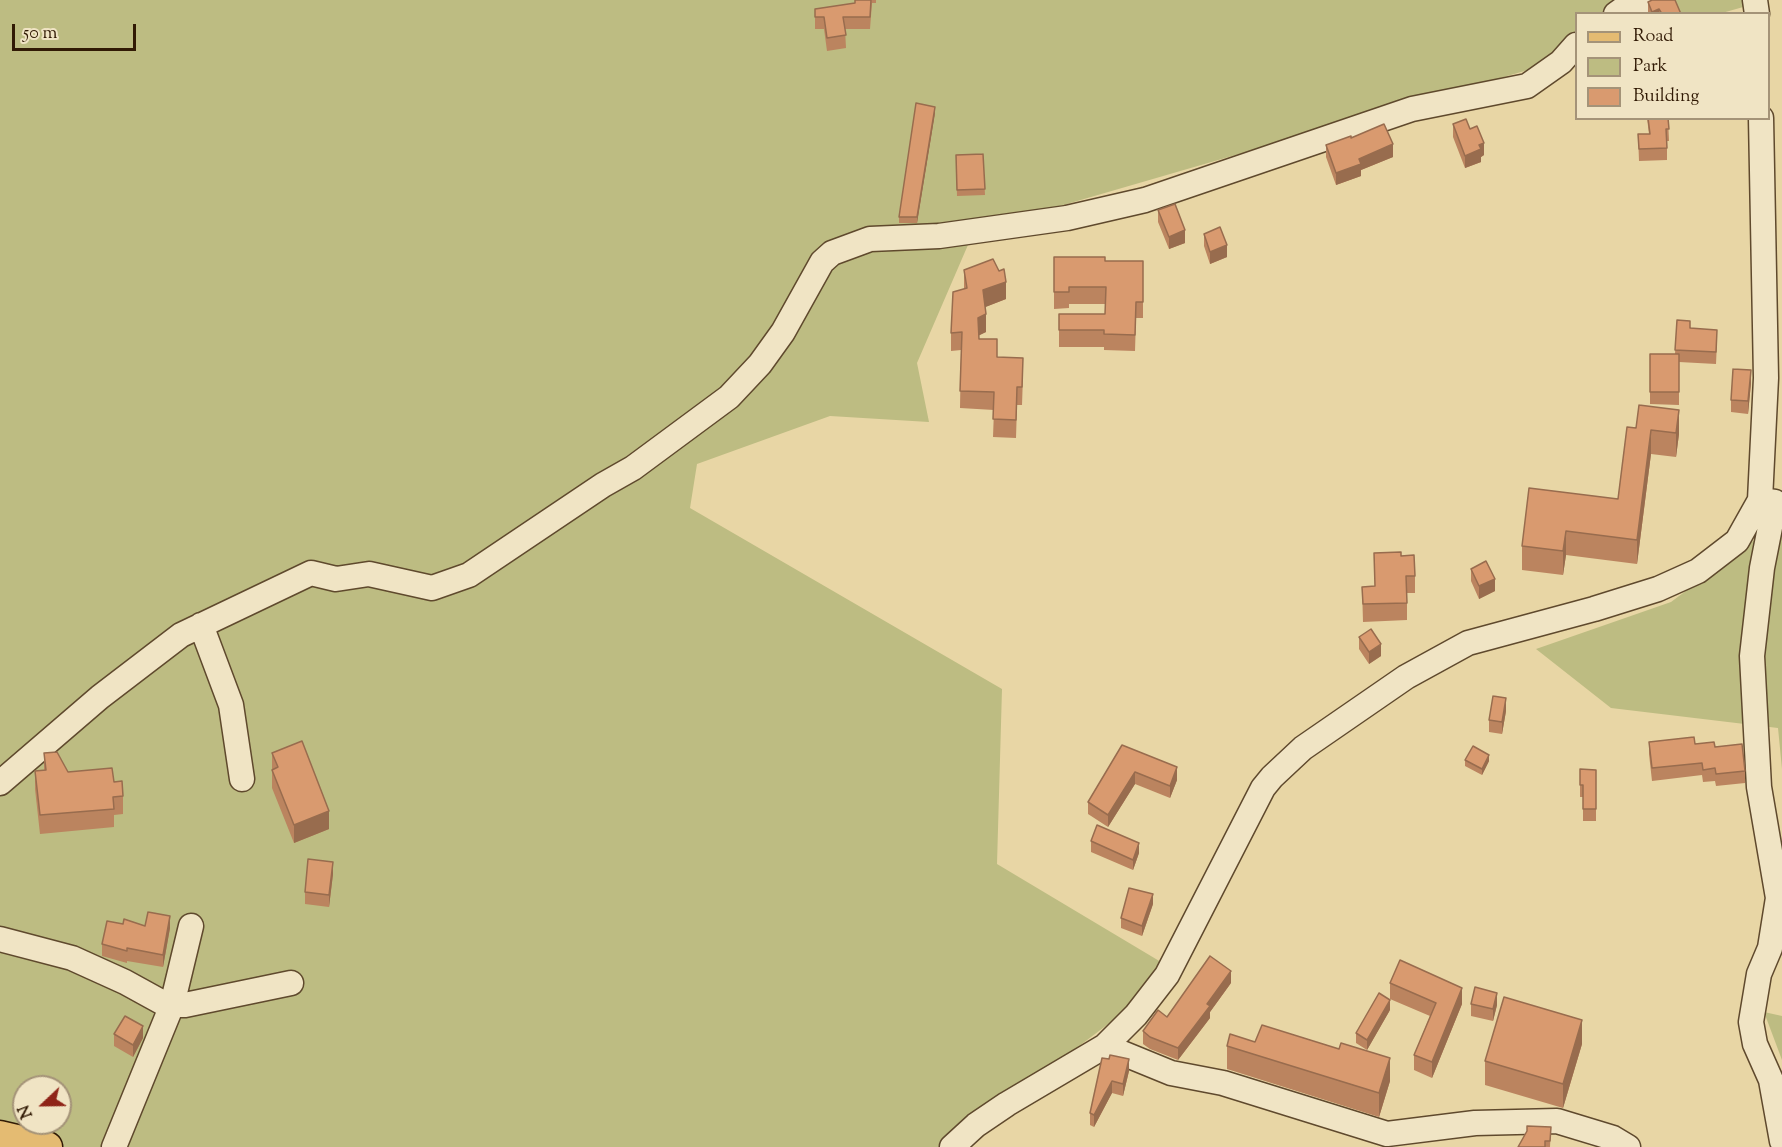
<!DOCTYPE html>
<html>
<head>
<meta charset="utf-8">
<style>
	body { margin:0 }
	#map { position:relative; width:1782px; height:1147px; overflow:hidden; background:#e8d6a5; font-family:"Sorts Mill Goudy",serif }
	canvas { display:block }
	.legend { position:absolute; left:1575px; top:12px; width:195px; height:108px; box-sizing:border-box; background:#f0e4c4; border:2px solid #a49378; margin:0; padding:8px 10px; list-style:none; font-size:18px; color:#311a05 }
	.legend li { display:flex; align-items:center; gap:12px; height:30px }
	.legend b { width:30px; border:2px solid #a49378 }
	.north { position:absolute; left:12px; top:1075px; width:60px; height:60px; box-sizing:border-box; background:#f0e4c4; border:2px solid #a49378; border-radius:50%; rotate:248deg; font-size:16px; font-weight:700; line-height:24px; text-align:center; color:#311a05 }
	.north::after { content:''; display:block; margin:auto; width:21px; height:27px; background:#8f2418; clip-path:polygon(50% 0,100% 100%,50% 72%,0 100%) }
	.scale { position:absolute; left:12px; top:24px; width:124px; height:27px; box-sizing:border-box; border:3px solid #311a05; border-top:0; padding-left:8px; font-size:18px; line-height:21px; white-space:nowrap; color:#311a05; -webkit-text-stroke:4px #f0e4c4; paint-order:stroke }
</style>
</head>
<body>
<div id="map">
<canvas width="1782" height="1147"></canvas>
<ul class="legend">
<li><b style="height:8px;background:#e4bb72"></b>Road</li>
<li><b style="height:16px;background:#bdbc82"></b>Park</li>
<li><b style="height:16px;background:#d99a6f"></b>Building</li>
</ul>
<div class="north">N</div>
<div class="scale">50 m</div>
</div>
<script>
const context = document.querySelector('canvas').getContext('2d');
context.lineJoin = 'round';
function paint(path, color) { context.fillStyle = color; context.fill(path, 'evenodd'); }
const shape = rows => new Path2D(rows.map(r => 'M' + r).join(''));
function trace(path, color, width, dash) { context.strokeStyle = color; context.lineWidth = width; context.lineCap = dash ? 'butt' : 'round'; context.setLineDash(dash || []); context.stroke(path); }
paint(shape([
	[0,0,1768,0,1722,13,1576,14,1576,56,974,231,917,363,929,422,830,416,697,464,690,508,1002,689,997,864,1171,968,1120,1015,958,1138,955,1147,0,1147],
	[24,1087,60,1087,60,1123,24,1123],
	[1782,509,1782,769,1778,728,1611,708,1536,649,1671,602,1772,527],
	[1764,1012,1782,1016,1782,1060]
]), '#bdbc82');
const minor = shape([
	[1755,0,1757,14],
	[1616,14,1623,9,1646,0],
	[1761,118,1766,378,1760,500,1775,502,1762,568,1752,656,1759,787,1778,898,1770,948,1759,974,1751,1022,1755,1044,1771,1080,1782,1141],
	[201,625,231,705,242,779],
	[0,783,100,697,181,635,311,573,336,579,369,574,432,588,469,575,603,485,633,468,729,397,760,364,783,332,822,262,832,253,870,239,939,236,1067,218,1145,200,1412,109,1527,86,1561,62,1576,45],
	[0,939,72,958,125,982,165,1004,185,1005,291,983],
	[1105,1046,1171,1073,1223,1083,1387,1134,1475,1123,1557,1121,1613,1138,1628,1147],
	[114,1147,172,1005,191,926],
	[952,1147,976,1125,1007,1104,1105,1046,1136,1015,1167,975,1263,788,1272,777,1303,748,1406,677,1468,643,1594,609,1658,589,1698,571,1737,541,1760,500]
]);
const major = shape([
	[0,1136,47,1147]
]);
trace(minor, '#5f492d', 27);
trace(major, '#311a05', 33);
trace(minor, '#f0e4c4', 24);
trace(major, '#e4bb72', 30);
paint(shape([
	[855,0,876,0,876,3,872,3,870,29,845,29,846,48,827,51,824,29,815,29,815,9,855,3],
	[1648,2,1681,14,1648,14],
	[935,113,917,223,899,223,899,217],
	[1647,118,1668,118,1669,141,1667,141,1667,160,1639,161,1638,134,1649,134],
	[1453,124,1470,129,1484,155,1481,157,1481,162,1465,168,1453,137],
	[1351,138,1393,157,1361,170,1361,176,1336,185,1326,157,1326,145],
	[983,154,985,195,957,196,956,155],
	[1158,210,1185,243,1169,249,1158,222],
	[1204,234,1227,257,1210,264,1204,246],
	[1054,257,1105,261,1143,261,1143,318,1136,318,1135,351,1104,350,1104,347,1059,347,1059,314,1105,314,1105,304,1069,304,1069,308,1054,309],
	[964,270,1006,299,985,307,986,332,979,335,979,339,997,357,1023,376,1022,405,1017,405,1016,438,993,437,994,410,960,408,961,350,951,351,951,333,964,289],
	[1677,320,1717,342,1716,364,1679,362,1679,405,1650,404,1650,354,1675,354],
	[1751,383,1748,414,1731,412,1731,400],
	[1639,405,1679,434,1676,457,1651,454,1637,564,1566,555,1563,575,1522,570,1522,546,1618,499,1636,428],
	[1374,553,1415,576,1415,593,1407,593,1407,620,1363,622,1362,587,1375,587],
	[1471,569,1495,591,1479,599,1471,581],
	[1359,637,1381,656,1369,664,1359,649],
	[1506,711,1502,734,1489,732,1489,720],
	[1649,742,1695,744,1715,747,1745,771,1745,783,1716,786,1715,781,1703,782,1702,775,1652,781,1649,754],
	[1122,745,1177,780,1170,798,1135,784,1108,827,1088,814,1088,802],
	[44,753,68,772,114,782,123,796,123,814,114,815,114,827,40,834,35,789,35,771,44,770],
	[272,753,329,829,294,843,272,788],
	[1465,760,1489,761,1482,775,1465,766],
	[1580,769,1596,770,1596,821,1583,821,1583,797,1580,797],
	[1091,841,1139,853,1133,870,1091,852],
	[333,874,329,907,305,904,305,892],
	[1153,904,1142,936,1121,928,1121,918],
	[123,924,170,928,163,967,127,961,127,963,102,956,102,944],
	[1231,983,1210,1012,1210,1018,1178,1060,1150,1049,1143,1044,1143,1031],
	[1390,983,1462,1004,1432,1078,1414,1070,1414,1055,1430,1016,1390,999],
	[1471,1004,1497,1005,1493,1021,1471,1016],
	[1390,1010,1367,1050,1356,1043,1356,1033],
	[114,1034,143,1038,133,1057,114,1046],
	[1255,1042,1390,1081,1379,1117,1227,1069,1227,1046],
	[1582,1044,1563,1108,1485,1085,1485,1061],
	[1109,1059,1129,1071,1123,1096,1112,1093,1094,1127,1090,1125,1090,1113],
	[1551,1127,1550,1147,1518,1147]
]), '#bb845f');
paint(shape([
	[1659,9,1659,14,1652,14,1652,12],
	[935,107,935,113,917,223,917,217],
	[1484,143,1484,155,1481,157,1481,162,1465,168,1465,156,1479,145],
	[1393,144,1393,157,1361,170,1361,176,1336,185,1336,173,1359,159],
	[1185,230,1185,243,1169,249,1169,237],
	[1227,245,1227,257,1210,264,1210,252],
	[1006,282,1006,299,983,308,983,290],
	[986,314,986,332,978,336,978,318],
	[1751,370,1751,383,1748,414,1748,401],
	[1679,410,1679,434,1676,457,1676,433],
	[1651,430,1651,454,1637,564,1637,540],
	[1566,531,1566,555,1563,575,1563,551],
	[1495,579,1495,591,1479,599,1479,586],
	[1381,644,1381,656,1369,664,1369,652],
	[1506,698,1506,711,1502,734,1502,722],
	[1489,755,1489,761,1482,775,1482,769],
	[1177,767,1177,780,1170,798,1170,786],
	[1135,772,1135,784,1108,827,1108,815],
	[329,811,329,829,294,843,294,825],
	[1139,843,1139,853,1133,870,1133,860],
	[333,862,333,874,329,907,329,895],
	[1153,894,1153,904,1142,936,1142,926],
	[170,916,170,928,163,967,163,955],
	[1231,971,1231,983,1210,1012,1210,1018,1178,1060,1178,1048,1207,1004],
	[1462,988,1462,1004,1432,1078,1432,1062],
	[1497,993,1497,1005,1493,1021,1493,1009],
	[1390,1000,1390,1010,1367,1050,1367,1040],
	[1582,1020,1582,1044,1563,1108,1563,1084],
	[143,1026,143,1038,133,1057,133,1045],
	[1390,1058,1390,1081,1379,1117,1379,1093],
	[1129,1059,1129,1071,1123,1096,1123,1084],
	[1112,1081,1112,1093,1094,1127,1094,1115]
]), '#986c4e');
const building = shape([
	[855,0,871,0,870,17,843,17,846,35,827,38,824,17,815,17,815,9,855,3,855,0],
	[1652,0,1675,0,1681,14,1662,14,1659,9,1652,12,1648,2,1652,0],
	[916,103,935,107,917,217,899,217,916,103],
	[1648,118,1668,118,1669,129,1666,129,1667,148,1639,149,1638,134,1650,134,1648,118],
	[1466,119,1470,129,1477,126,1484,143,1479,145,1481,149,1465,156,1453,124,1466,119],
	[1384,124,1393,144,1359,159,1361,164,1336,173,1326,145,1351,136,1351,138,1384,124],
	[983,154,985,189,957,190,956,155,983,154],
	[1175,204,1185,230,1169,237,1158,210,1175,204],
	[1220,227,1227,245,1210,252,1204,234,1220,227],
	[1054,257,1105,257,1105,261,1143,261,1143,302,1136,302,1135,335,1104,334,1104,330,1059,330,1059,314,1105,314,1106,287,1069,287,1069,292,1054,292,1054,257],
	[993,259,999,271,1004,269,1006,282,983,290,986,314,978,318,979,339,997,339,997,357,1023,358,1022,387,1017,387,1016,420,993,419,994,392,960,391,962,332,951,333,953,292,967,288,964,270,993,259],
	[1677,320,1690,321,1690,328,1717,330,1716,352,1675,350,1677,320],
	[1650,354,1679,354,1679,392,1650,392,1650,354],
	[1733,369,1751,370,1748,401,1731,400,1733,369],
	[1639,405,1679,410,1676,433,1651,430,1637,540,1566,531,1563,551,1522,546,1529,488,1618,499,1627,427,1636,428,1639,405],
	[1401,552,1401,556,1414,555,1415,576,1406,576,1407,603,1363,604,1362,587,1375,586,1374,553,1401,552],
	[1486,561,1495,579,1479,586,1471,569,1486,561],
	[1371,629,1381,644,1369,652,1359,637,1371,629],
	[1493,696,1506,698,1502,722,1489,720,1493,696],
	[1694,737,1695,744,1714,742,1715,747,1742,744,1745,771,1716,774,1715,768,1703,770,1702,763,1652,768,1649,742,1694,737],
	[302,741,329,811,294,825,272,770,278,767,272,753,302,741],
	[1122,745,1177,767,1170,786,1135,772,1108,815,1088,802,1122,745],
	[1473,746,1489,755,1482,769,1465,760,1473,746],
	[57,752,68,772,112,768,114,782,122,781,123,796,113,797,114,809,40,815,35,771,46,770,44,753,57,752],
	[1580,769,1596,770,1596,809,1583,809,1583,785,1580,785,1580,769],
	[1097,825,1139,843,1133,860,1091,841,1097,825],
	[308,859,333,862,329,895,305,892,308,859],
	[1129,888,1153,894,1142,926,1121,918,1129,888],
	[148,912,170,916,163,955,127,948,127,951,102,944,107,921,123,924,124,919,145,926,148,912],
	[1210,956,1231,971,1207,1004,1210,1006,1178,1048,1150,1037,1143,1031,1158,1010,1167,1017,1210,956],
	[1400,960,1462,988,1432,1062,1414,1055,1436,1003,1390,983,1400,960],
	[1475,987,1497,993,1493,1009,1471,1004,1475,987],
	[1379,993,1390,1000,1367,1040,1356,1033,1379,993],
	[1504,997,1582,1020,1563,1084,1485,1061,1504,997],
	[125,1016,143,1026,133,1045,114,1034,125,1016],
	[1262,1025,1339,1049,1341,1043,1390,1058,1379,1093,1227,1046,1230,1034,1255,1042,1262,1025],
	[1110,1055,1129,1059,1123,1084,1112,1081,1094,1115,1090,1113,1102,1058,1109,1059,1110,1055],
	[1527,1126,1551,1127,1550,1141,1545,1141,1545,1147,1518,1147,1527,1131,1527,1126]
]);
paint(building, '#d99a6f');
trace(building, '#986c4e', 1.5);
</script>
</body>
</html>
